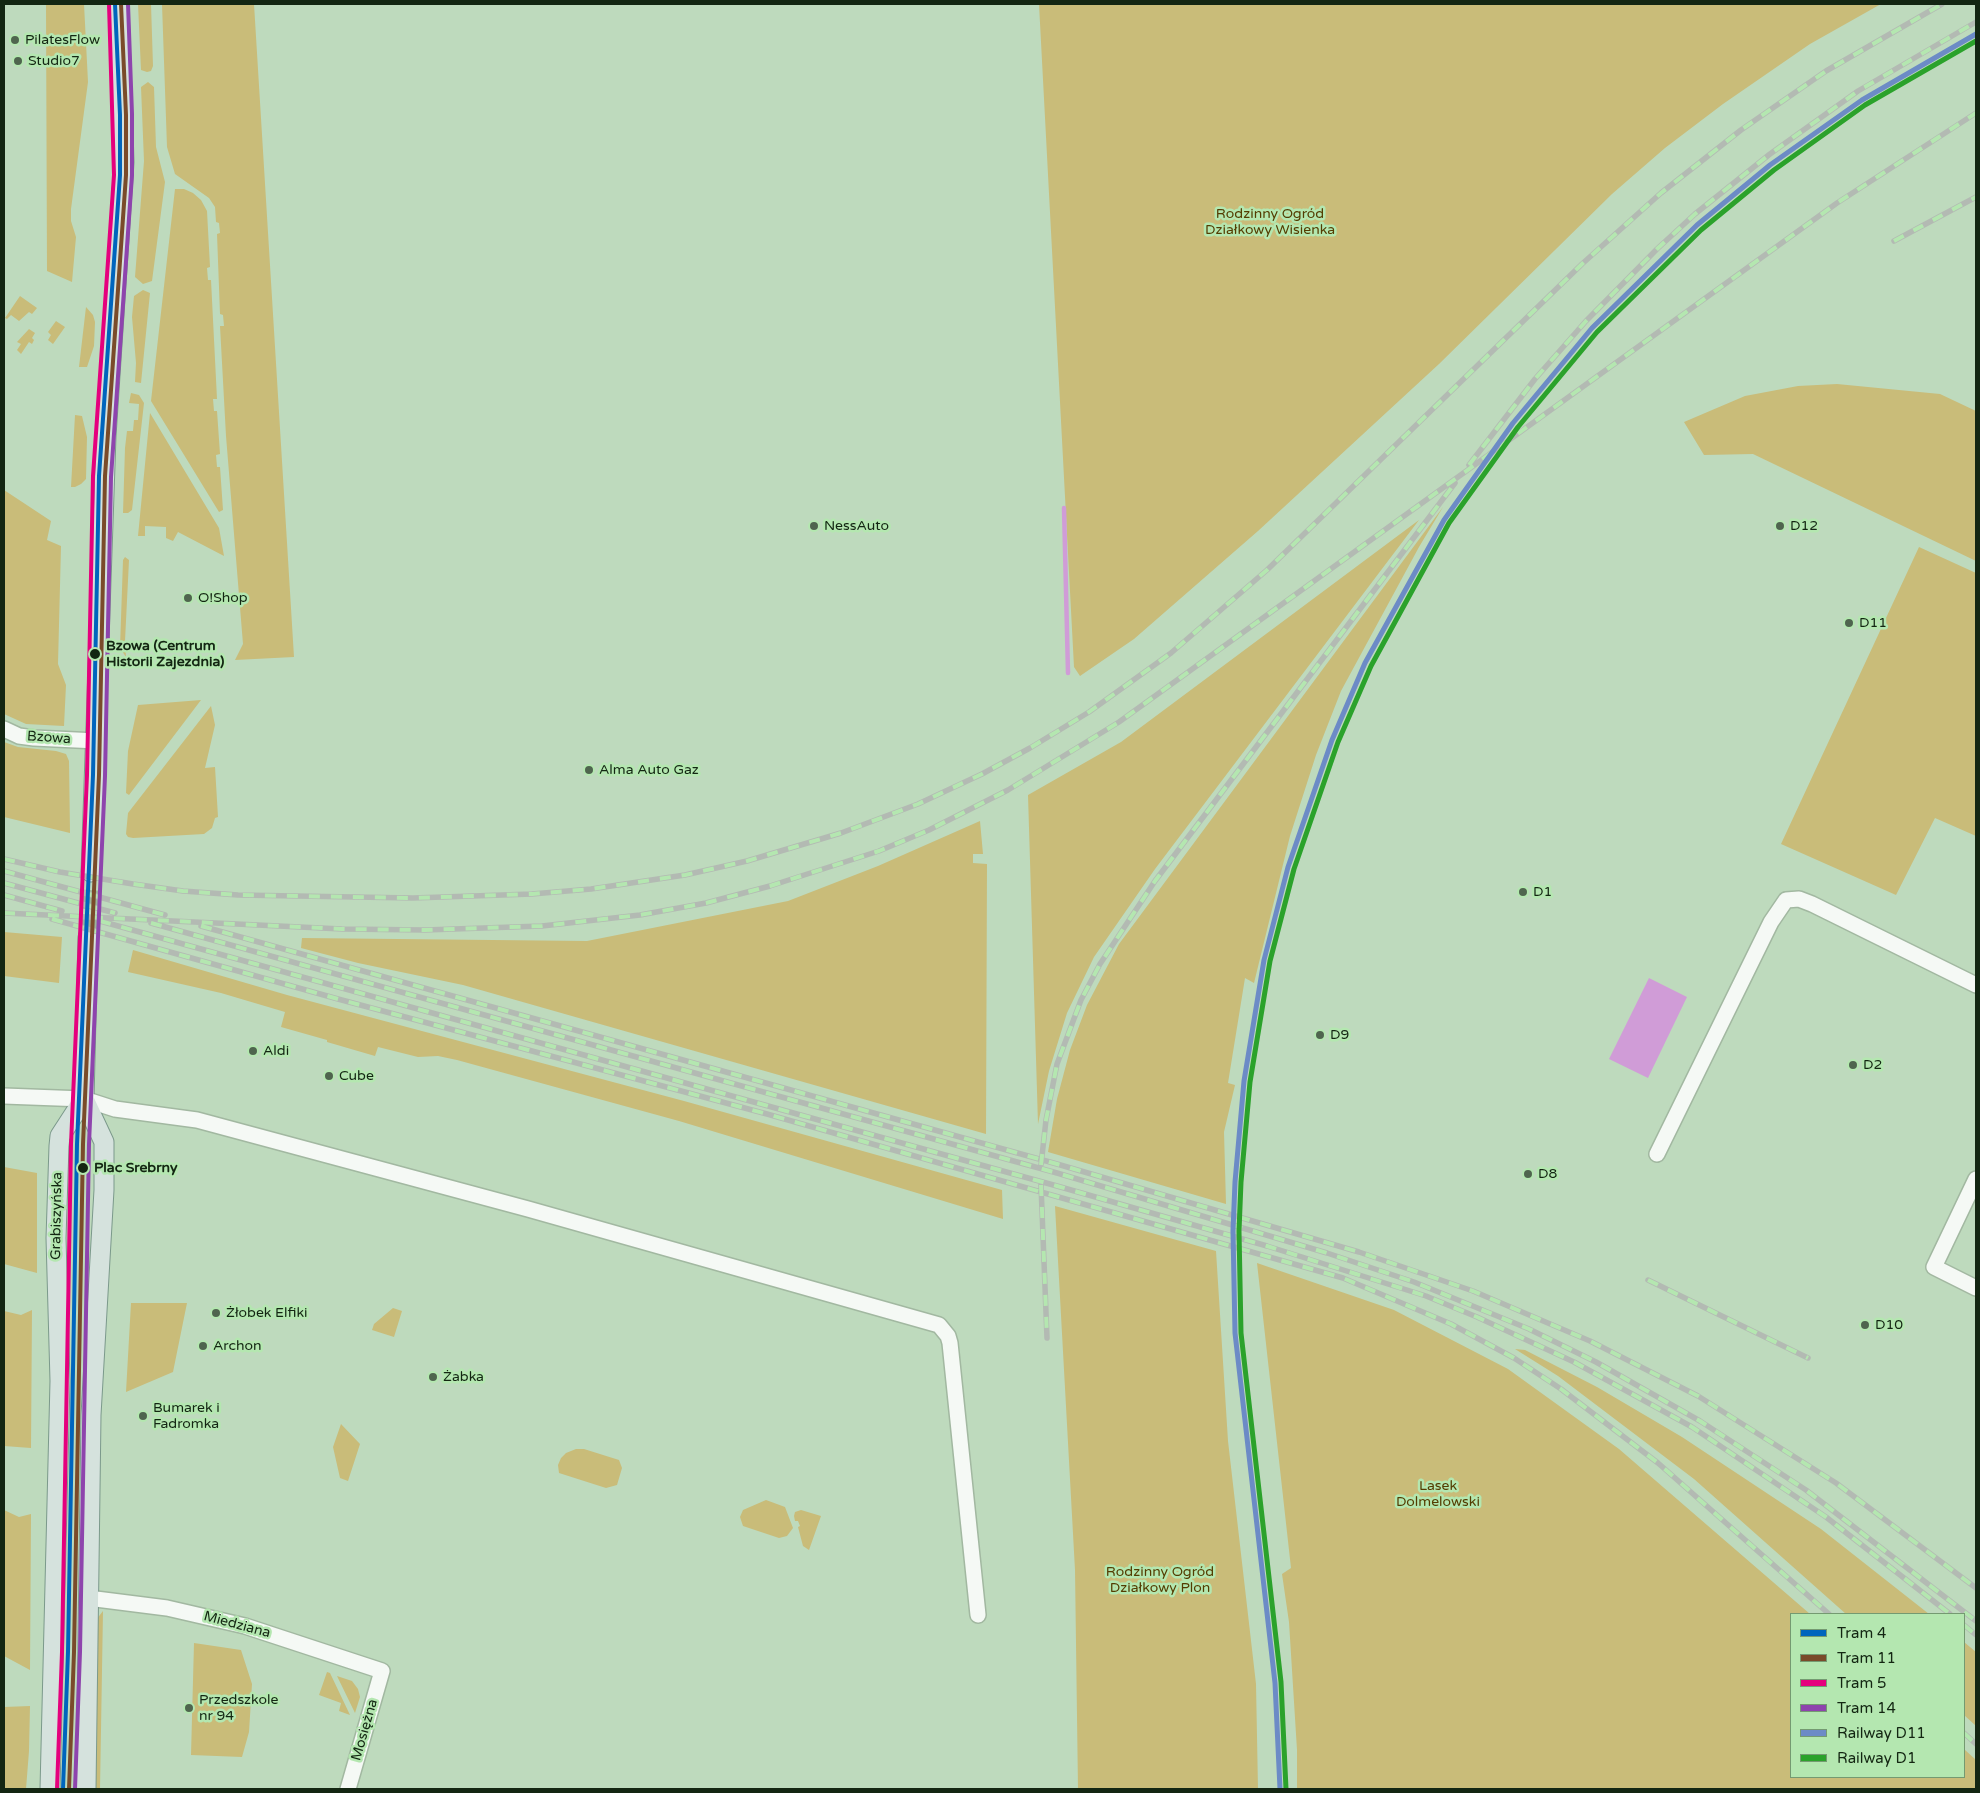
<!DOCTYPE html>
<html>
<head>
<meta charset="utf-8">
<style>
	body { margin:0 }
	#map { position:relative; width:1980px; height:1793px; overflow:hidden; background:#bedabd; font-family:"Varela Round",sans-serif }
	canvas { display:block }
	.frame { position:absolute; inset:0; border:5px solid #132612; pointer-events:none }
	.legend { position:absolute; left:1790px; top:1613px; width:175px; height:165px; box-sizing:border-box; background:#b4e7b0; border:1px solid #749a71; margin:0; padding:6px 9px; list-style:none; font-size:15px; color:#132612 }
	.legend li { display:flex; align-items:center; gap:10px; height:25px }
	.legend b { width:25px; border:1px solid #749a71 }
</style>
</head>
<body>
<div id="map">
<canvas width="1980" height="1793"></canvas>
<div class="frame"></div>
<ul class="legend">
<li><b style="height:6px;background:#0065bd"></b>Tram 4</li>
<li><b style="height:6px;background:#7a4b2a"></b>Tram 11</li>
<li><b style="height:6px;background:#e5007d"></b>Tram 5</li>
<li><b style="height:6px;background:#8e44ad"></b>Tram 14</li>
<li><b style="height:6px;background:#6c8bc6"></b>Railway D11</li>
<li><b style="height:6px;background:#2ba22b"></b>Railway D1</li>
</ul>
</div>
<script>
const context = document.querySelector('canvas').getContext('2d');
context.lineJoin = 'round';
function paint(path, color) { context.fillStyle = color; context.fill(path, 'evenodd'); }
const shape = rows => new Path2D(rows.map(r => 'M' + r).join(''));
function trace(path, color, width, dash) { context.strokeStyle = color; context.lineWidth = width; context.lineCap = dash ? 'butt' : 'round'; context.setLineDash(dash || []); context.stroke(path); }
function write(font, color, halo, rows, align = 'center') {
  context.font = font + ' "Varela Round",sans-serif'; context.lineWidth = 5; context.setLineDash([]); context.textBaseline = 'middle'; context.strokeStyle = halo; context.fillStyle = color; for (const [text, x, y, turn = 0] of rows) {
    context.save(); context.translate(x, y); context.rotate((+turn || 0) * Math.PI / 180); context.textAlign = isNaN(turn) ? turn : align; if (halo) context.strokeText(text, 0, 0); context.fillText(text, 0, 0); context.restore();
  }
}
paint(shape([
	[46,4,84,4,88,82,71,209,71,221,76,237,72,282,47,271],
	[138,4,151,4,153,66,151,71,147,72,141,70],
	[162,4,254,4,294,657,235,660,243,644,226,436,220,326,224,326,223,315,220,314,217,234,220,233,219,223,216,222,215,207,209,198,175,174,167,147],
	[1039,4,1881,4,1810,44,1723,104,1665,148,1612,194,1439,364,1258,531,1134,639,1080,676,1074,667],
	[148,82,154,87,156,147,165,182,152,281,143,284,135,277,144,161,141,87],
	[175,189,184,189,193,193,201,200,207,211,210,267,207,268,208,280,211,280,217,399,213,399,214,411,217,411,220,454,216,455,217,467,220,467,223,510,219,512,151,401],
	[143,290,150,293,141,383,135,382,136,363,132,317,134,296],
	[20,296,37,308,32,314,29,312,19,321,11,315,7,319,5,318],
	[86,307,93,315,95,322,94,346,87,367,79,367],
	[56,321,65,327,53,344,48,340,51,335,48,332],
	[29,329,35,333,32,338,34,340,32,344,29,342,21,354,17,350,21,344,17,342],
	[1837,384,1940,394,1976,411,1976,561,1753,454,1704,455,1684,422,1745,396,1798,386],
	[131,393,139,395,144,403,132,510,128,513,123,513,125,448,127,431,133,431,134,420,138,420,139,404,129,403],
	[150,413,219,528,224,556,178,532,173,541,166,538,166,527,145,526,145,536,138,536],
	[75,415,82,416,87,437,86,479,81,484,75,487,71,487],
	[4,490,51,521,47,540,61,546,58,664,66,685,64,726,26,724,4,714],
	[1443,507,1419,547,1341,691,1316,755,1290,836,1254,983,1245,978,1228,1083,1235,1085,1224,1132,1226,1204,1048,1152,1057,1099,1070,1050,1087,1005,1119,944],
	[1419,520,1155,869,1094,957,1067,1013,1049,1071,1038,1124,1028,795,1121,742],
	[1919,547,1976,573,1976,836,1935,818,1896,895,1781,844],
	[125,557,129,560,125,641,126,657,120,648,123,560],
	[201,700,129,795,126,793,128,751,138,705],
	[211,706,215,725,205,768,215,767,218,817,215,818,212,828,204,834,133,838,128,837,126,834,128,813],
	[4,742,18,747,56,751,66,754,69,761,70,833,4,817],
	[980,821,983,854,973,854,973,863,987,864,986,1134,463,985,358,963,301,948,302,938,587,941,788,901,878,866],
	[4,932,62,937,59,983,4,976],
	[133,950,287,995,684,1101,1002,1190,1003,1219,679,1121,457,1060,438,1056,418,1057,378,1047,375,1056,327,1042,327,1040,281,1027,285,1012,221,993,128,972],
	[4,1167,37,1173,37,1273,4,1264],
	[1055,1206,1216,1251,1228,1441,1256,1684,1258,1789,1078,1789,1075,1570],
	[1257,1263,1394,1310,1508,1369,1619,1449,1810,1614,1791,1614,1791,1777,1964,1777,1964,1749,1976,1760,1976,1789,1297,1789,1297,1750,1289,1622,1282,1574,1291,1568],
	[131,1303,187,1303,173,1372,126,1392],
	[393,1308,402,1311,394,1337,372,1330,374,1324],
	[32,1310,31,1448,4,1446,4,1311,21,1315],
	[1515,1349,1525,1350,1597,1387,1682,1437,1821,1529,1929,1614,1846,1614,1694,1479,1558,1376],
	[341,1424,360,1444,348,1481,340,1478,333,1447],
	[576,1449,584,1449,619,1460,622,1468,617,1485,606,1488,559,1473,558,1465,561,1458,566,1453],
	[766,1500,785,1507,793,1528,787,1536,779,1538,743,1526,740,1517,743,1510],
	[4,1510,19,1517,31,1514,30,1670,4,1656],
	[801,1510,821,1516,809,1550,803,1546,798,1527,800,1526,798,1521,795,1521,794,1516,795,1512],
	[103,1611,100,1789,95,1789,96,1620],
	[1964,1642,1976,1652,1976,1726,1964,1715],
	[194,1643,241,1650,252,1684,249,1732,242,1757,191,1755],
	[327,1672,330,1673,350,1715,339,1711,341,1703,319,1695],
	[337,1676,352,1681,358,1689,360,1697,355,1713],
	[30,1706,29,1751,26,1789,4,1789,4,1707]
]), '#c9bc79');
paint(shape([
	[1649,978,1687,997,1648,1078,1609,1059]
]), '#d09cd7');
trace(shape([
	[1064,508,1068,673]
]), '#d09cd7', 4.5);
trace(shape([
	[88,937,91,889]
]), '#9cb69b', 19, [19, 9]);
const minor = shape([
	[4,729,19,736,34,738,97,741],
	[4,1096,84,1099,115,1109,197,1120,528,1209,939,1325,948,1336,950,1343,978,1615],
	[1657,1154,1771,922,1786,900,1799,899,1812,904,1976,985],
	[1976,1179,1934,1267,1976,1288],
	[88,1598,167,1608,245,1626,382,1671,348,1789]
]);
const major = shape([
	[91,872,106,436,124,162,119,4],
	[50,1789,60,1381,56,1238,59,1146,60,1136,84,1099],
	[86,1789,91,1415,104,1190,104,1142,84,1099,88,937]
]);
trace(minor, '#a2b8a1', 18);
trace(major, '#7b998b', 21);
trace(minor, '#f5f9f5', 15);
trace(major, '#d5e2dd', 19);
const rail = shape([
	[1894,241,1976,197],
	[1469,465,1535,379,1586,321,1657,249,1695,214,1770,154,1858,91,1976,22],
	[4,859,60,872,133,884,183,891,238,895,413,898,532,894,591,889,685,875,747,861,841,833,918,804,982,774,1030,748,1089,712,1171,653,1267,570,1582,264,1661,193,1741,130,1826,71,1942,4],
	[4,871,165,915],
	[4,883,115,913],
	[4,895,62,911],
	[4,913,342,929,425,930,542,926,640,915,706,903,770,886,879,851,929,830,1008,790,1119,722,1837,203,1976,113],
	[52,919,338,999,767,1114,1343,1278,1451,1324,1514,1358,1561,1389,1658,1463,1829,1614],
	[100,921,1057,1186,1267,1246,1426,1296,1477,1317,1574,1362,1692,1427,1826,1517,1950,1614],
	[151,923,1057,1173,1327,1253,1414,1282,1529,1329,1596,1362,1700,1421,1806,1490,1976,1621],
	[201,926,1057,1164,1359,1252,1473,1291,1590,1341,1698,1396,1836,1483,1976,1588],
	[1041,1165,1046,1120,1057,1064,1081,1000,1100,964,1155,881,1455,483],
	[1041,1185,1047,1338],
	[1648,1280,1808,1358],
	[1964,1625,1976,1635],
	[1964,1733,1976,1744]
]);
trace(rail, '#b3bab3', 5.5);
trace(rail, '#b4e7b0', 4, [11]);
trace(shape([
	[1280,1789,1275,1683,1235,1333,1233,1231,1235,1182,1244,1081,1264,960,1288,867,1332,740,1365,663,1444,520,1513,423,1592,328,1697,225,1770,165,1862,100,1976,34]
]), '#6c8bc6', 5);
trace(shape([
	[1286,1789,1281,1682,1241,1333,1239,1231,1241,1182,1250,1082,1270,961,1294,869,1338,742,1371,666,1449,523,1518,427,1597,332,1701,230,1774,170,1865,105,1976,41]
]), '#2ba22b', 5);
trace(shape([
	[63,1789,68,1652,77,1144,93,775,99,476,120,175,120,115,115,4]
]), '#0065bd', 4);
trace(shape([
	[69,1789,74,1652,83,1144,99,775,105,476,126,175,126,115,121,4]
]), '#7a4b2a', 4);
trace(shape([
	[57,1789,62,1652,71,1144,87,775,93,476,114,175,109,4]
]), '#e5007d', 4);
trace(shape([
	[75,1789,80,1652,89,1144,105,776,111,477,132,175,132,114,128,4]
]), '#8e44ad', 4);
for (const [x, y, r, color] of [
	[15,40,5,"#4f654e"],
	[18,61,5,"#4f654e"],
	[814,526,5,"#4f654e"],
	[1780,526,5,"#4f654e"],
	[188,598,5,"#4f654e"],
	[1849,623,5,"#4f654e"],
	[95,654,6,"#132612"],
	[589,770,5,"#4f654e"],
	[1523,892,5,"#4f654e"],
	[1320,1035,5,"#4f654e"],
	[253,1051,5,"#4f654e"],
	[1853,1065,5,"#4f654e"],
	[329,1076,5,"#4f654e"],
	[83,1168,6,"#132612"],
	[1528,1174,5,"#4f654e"],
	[216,1313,5,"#4f654e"],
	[1865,1325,5,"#4f654e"],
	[203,1346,5,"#4f654e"],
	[433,1377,5,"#4f654e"],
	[143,1416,5,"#4f654e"],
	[189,1708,5,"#4f654e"]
]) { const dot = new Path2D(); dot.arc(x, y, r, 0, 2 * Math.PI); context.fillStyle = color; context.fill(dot); trace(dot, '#b4e7b0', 2); }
write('14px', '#132612', '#b4e7b0', [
	["PilatesFlow",25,40],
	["Studio7",28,61],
	["NessAuto",824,526],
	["D12",1790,526],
	["O!Shop",198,598],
	["D11",1859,623],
	["Alma Auto Gaz",599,770],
	["D1",1533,892],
	["D9",1330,1035],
	["Aldi",263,1051],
	["D2",1863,1065],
	["Cube",339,1076],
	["D8",1538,1174],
	["Żłobek Elfiki",226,1313],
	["D10",1875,1325],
	["Archon",213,1346],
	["Żabka",443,1377],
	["Bumarek i",153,1408],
	["Fadromka",153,1424],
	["Przedszkole",199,1700],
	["nr 94",199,1716]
], 'left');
write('14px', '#543c01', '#b4e7b0', [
	["Rodzinny Ogród",1270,214],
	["Działkowy Wisienka",1270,230],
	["Lasek",1438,1486],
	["Dolmelowski",1438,1502],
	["Rodzinny Ogród",1160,1572],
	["Działkowy Plon",1160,1588]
]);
write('bold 14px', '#132612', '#b4e7b0', [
	["Bzowa (Centrum",106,646],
	["Historii Zajezdnia)",106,662],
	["Plac Srebrny",94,1168]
], 'left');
write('14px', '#132612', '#b4e7b0', [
	["Bzowa",49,738,4],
	["Grabiszyńska",57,1216,-89],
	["Miedziana",237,1625,15],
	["Mosiężna",365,1730,-74]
]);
</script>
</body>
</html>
